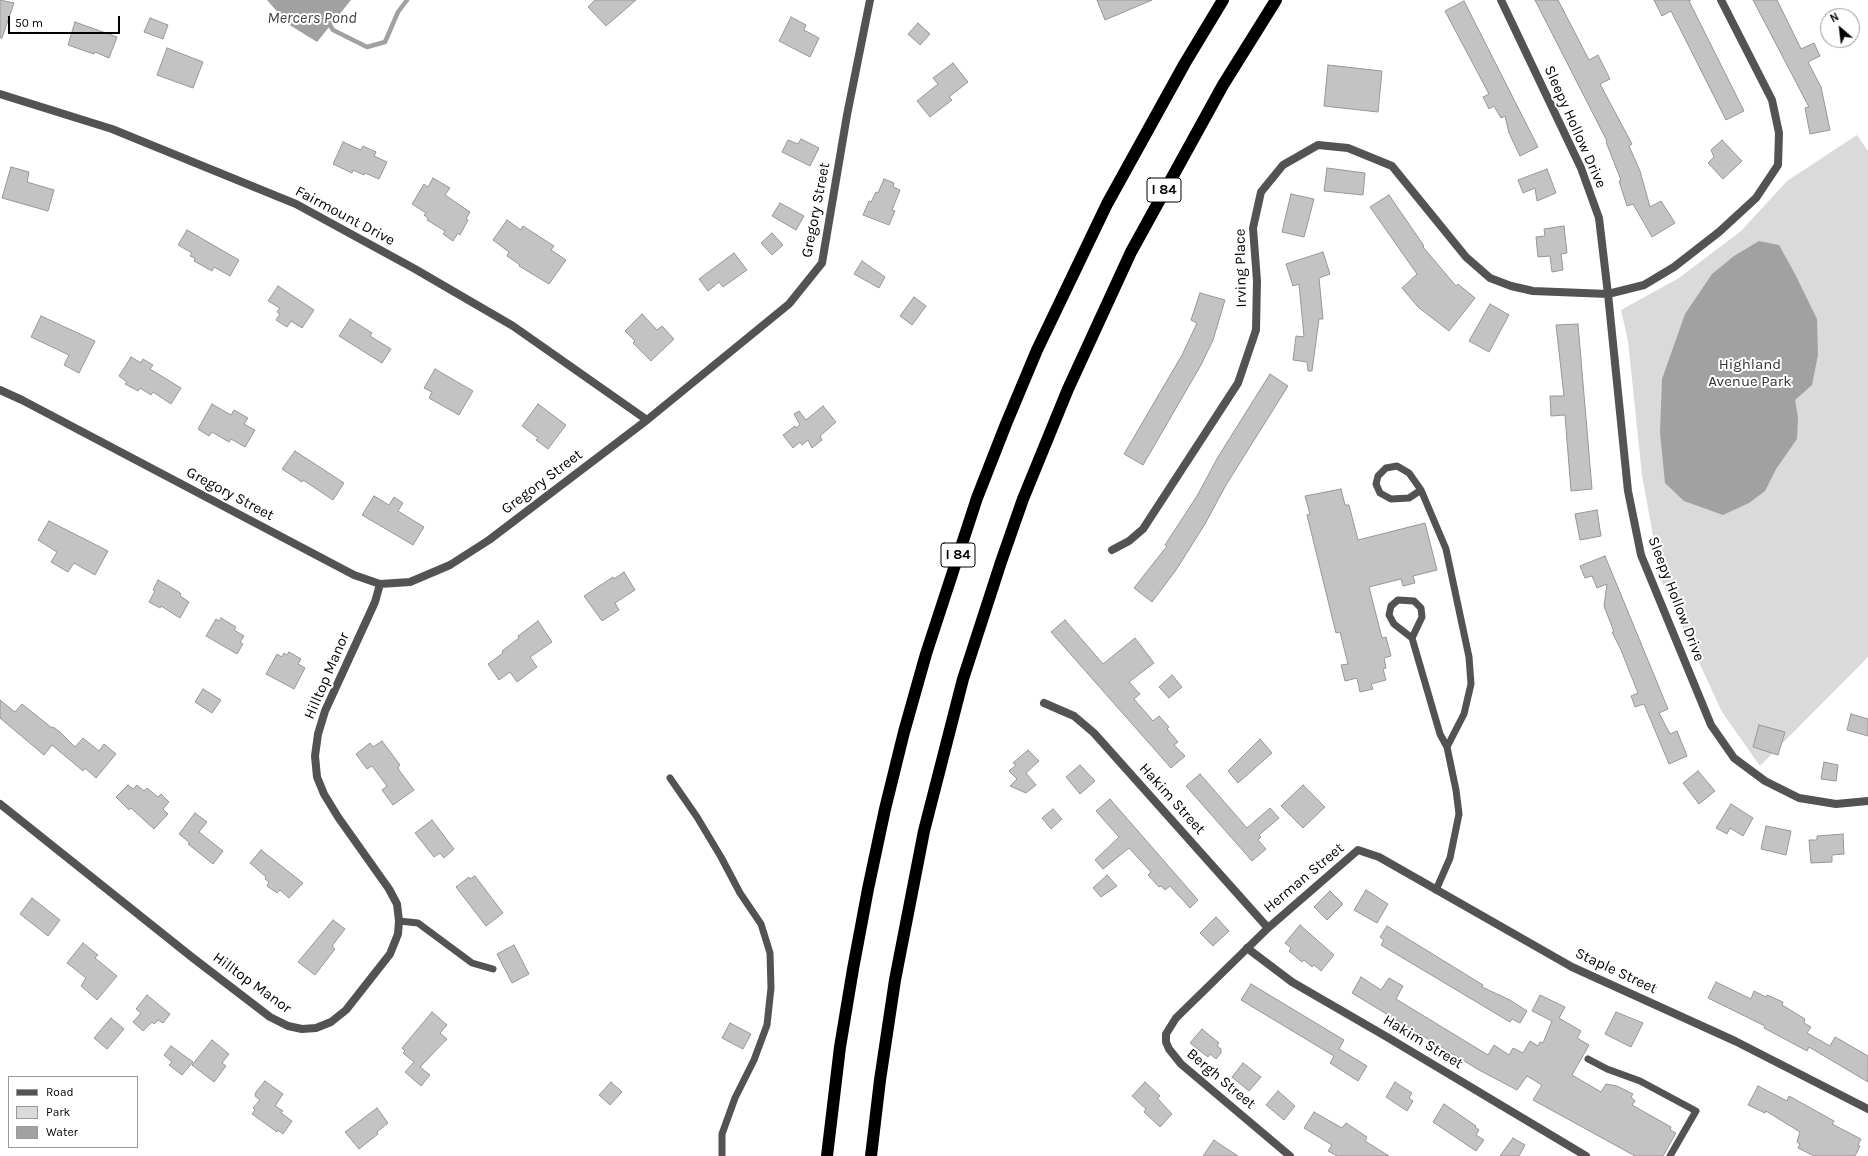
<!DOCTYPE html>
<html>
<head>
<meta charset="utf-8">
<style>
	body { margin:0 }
	#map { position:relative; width:1868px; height:1156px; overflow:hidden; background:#fff; font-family:Karla,sans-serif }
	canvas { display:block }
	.legend { position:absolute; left:8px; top:1076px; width:130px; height:72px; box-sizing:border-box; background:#fff; border:1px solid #999; margin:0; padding:5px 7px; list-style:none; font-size:12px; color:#000 }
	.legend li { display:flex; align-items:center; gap:8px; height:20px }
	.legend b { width:20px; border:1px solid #999 }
	.north { position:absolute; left:1820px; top:8px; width:40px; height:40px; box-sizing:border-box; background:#fff; border:1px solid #999; border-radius:50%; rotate:332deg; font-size:11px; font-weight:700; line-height:16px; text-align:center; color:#000 }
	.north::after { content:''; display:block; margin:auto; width:14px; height:18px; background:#000; clip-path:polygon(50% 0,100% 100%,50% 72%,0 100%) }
	.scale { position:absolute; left:8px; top:16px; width:112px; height:18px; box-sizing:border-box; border:2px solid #000; border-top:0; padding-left:5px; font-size:12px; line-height:14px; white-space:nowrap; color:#000; -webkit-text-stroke:3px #fff; paint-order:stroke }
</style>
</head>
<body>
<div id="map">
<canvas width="1868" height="1156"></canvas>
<ul class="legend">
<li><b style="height:5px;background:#535353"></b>Road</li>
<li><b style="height:11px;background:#dadada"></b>Park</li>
<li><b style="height:11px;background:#a1a1a1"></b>Water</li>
</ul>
<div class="north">N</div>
<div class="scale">50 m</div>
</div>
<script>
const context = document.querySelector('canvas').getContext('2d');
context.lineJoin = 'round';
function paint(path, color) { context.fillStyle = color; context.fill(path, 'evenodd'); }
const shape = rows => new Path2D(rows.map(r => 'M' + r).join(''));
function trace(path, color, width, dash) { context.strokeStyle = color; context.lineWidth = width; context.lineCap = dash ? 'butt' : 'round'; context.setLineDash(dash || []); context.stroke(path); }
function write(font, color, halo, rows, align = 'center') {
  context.font = font + ' Karla,sans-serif'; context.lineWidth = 4; context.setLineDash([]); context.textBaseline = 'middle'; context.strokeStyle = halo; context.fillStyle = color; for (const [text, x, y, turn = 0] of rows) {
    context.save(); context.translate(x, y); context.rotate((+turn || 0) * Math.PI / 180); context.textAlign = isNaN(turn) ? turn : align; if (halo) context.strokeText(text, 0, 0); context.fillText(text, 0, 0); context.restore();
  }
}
paint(shape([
	[1857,135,1868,151,1868,657,1760,766,1722,712,1661,580,1642,475,1628,341,1621,310,1679,278,1741,231,1787,181]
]), '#dadada');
paint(shape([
	[267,0,351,0,317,42,288,24],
	[1759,241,1779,245,1795,274,1817,319,1818,355,1812,385,1795,400,1798,417,1797,439,1776,469,1765,491,1749,503,1723,515,1684,501,1665,483,1660,433,1662,379,1685,314,1712,274,1734,256]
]), '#a1a1a1');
trace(shape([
	[327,20,333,30,367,47,385,42,398,12,407,0]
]), '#a1a1a1', 4.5);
const building = shape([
	[0,0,14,3,2,38,0,38,0,0],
	[595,0,636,0,606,26,588,7,595,0],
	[1097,0,1152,0,1105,20,1097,0],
	[1535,0,1558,0,1589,60,1598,55,1610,79,1600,84,1632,144,1629,146,1640,171,1650,207,1661,201,1675,223,1652,237,1633,204,1627,206,1619,181,1621,180,1606,142,1607,141,1535,0],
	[1654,0,1691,0,1689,1,1744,111,1726,120,1671,11,1662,16,1654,0],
	[1753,0,1777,0,1801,49,1814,43,1820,56,1808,62,1821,87,1830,130,1810,134,1805,108,1809,107,1753,0],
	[1464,1,1538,147,1520,156,1509,133,1505,116,1501,118,1494,106,1489,109,1483,97,1489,94,1445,11,1464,1],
	[791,17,806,25,804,30,819,38,810,57,779,41,791,17],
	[150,18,168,25,163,39,144,32,150,18],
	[75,22,117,37,109,58,95,52,94,54,68,45,75,22],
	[918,23,930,34,920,45,908,34,918,23],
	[167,48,203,62,193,88,157,75,167,48],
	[953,63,968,82,949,97,952,100,930,117,917,101,938,84,933,78,953,63],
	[1328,65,1382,71,1378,112,1324,106,1328,65],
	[801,139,819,148,810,166,782,152,788,140,798,144,801,139],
	[1722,140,1742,161,1723,179,1708,163,1714,157,1711,150,1722,140],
	[343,142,361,150,363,146,376,152,374,156,387,162,379,179,365,173,364,175,353,170,352,173,333,164,343,142],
	[11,167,29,172,27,182,54,190,48,211,2,198,11,167],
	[1327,168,1365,173,1363,195,1324,191,1327,168],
	[1547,169,1556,193,1537,201,1535,188,1523,193,1518,180,1547,169],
	[433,178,450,188,445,195,470,212,466,219,468,220,460,235,458,233,453,241,443,234,445,231,427,220,428,218,424,215,426,213,412,204,424,184,428,187,433,178],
	[884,179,894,183,893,187,900,190,892,210,895,211,889,225,863,215,869,201,871,202,876,192,878,193,884,179],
	[1291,194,1314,199,1304,237,1282,232,1291,194],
	[1389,195,1424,246,1423,247,1456,286,1458,284,1475,298,1449,331,1418,307,1402,288,1417,274,1370,207,1389,195],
	[780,203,804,216,796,230,772,216,780,203],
	[507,220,521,230,523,226,554,246,551,250,566,260,549,284,519,266,520,265,507,256,509,252,493,240,507,220],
	[1564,226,1567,253,1561,254,1563,270,1552,272,1550,256,1538,257,1536,237,1545,236,1544,229,1564,226],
	[187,230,239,260,230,276,214,267,212,271,194,261,195,258,190,256,192,253,178,245,187,230],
	[772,233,783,245,772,255,761,243,772,233],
	[1323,252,1330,274,1319,278,1323,319,1319,319,1312,371,1308,371,1307,362,1293,360,1296,336,1304,337,1299,284,1293,286,1286,264,1323,252],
	[734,253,747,270,723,287,719,282,708,291,699,279,734,253],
	[862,261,885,277,879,288,854,274,862,261],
	[278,286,314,310,302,328,291,321,287,327,276,320,280,314,277,312,280,308,268,301,278,286],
	[1200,293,1225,300,1213,340,1201,365,1143,465,1124,454,1182,355,1197,323,1191,320,1200,293],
	[914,297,926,306,912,325,900,316,914,297],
	[1490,304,1509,315,1489,352,1469,341,1490,304],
	[642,314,657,330,662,326,674,339,651,361,633,343,635,341,625,331,642,314],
	[41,316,95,341,79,373,64,365,69,355,31,337,41,316],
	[350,319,372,333,370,336,391,349,382,363,339,336,350,319],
	[1578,324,1592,489,1571,491,1565,415,1551,416,1550,396,1564,396,1556,325,1578,324],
	[131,357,141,363,143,359,153,365,150,369,181,388,171,404,153,392,151,395,140,388,138,391,125,384,127,382,119,376,131,357],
	[435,369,473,391,459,415,429,398,432,392,424,388,435,369],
	[1270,374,1288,386,1226,485,1205,524,1176,570,1152,602,1134,588,1167,546,1165,545,1197,496,1218,457,1270,374],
	[212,404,231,415,234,410,248,418,244,424,255,430,245,447,231,439,229,442,212,432,209,436,198,429,212,404],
	[538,404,566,425,548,449,536,440,538,438,522,426,538,404],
	[823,406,836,422,820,436,822,440,812,448,808,440,802,445,800,442,793,448,783,435,795,426,796,428,800,425,794,414,799,411,806,420,823,406],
	[295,451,344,483,333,500,303,480,302,482,282,469,295,451],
	[1341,489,1345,505,1349,505,1358,540,1425,523,1437,570,1413,576,1415,583,1403,586,1401,579,1369,587,1382,638,1386,637,1391,656,1384,658,1386,668,1383,669,1386,680,1371,684,1373,689,1360,692,1357,678,1345,681,1341,665,1348,664,1340,632,1336,633,1307,515,1310,514,1305,496,1341,489],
	[374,496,389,505,394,497,403,503,398,511,424,527,413,545,362,515,374,496],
	[1597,510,1601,536,1580,540,1575,514,1597,510],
	[49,521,108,551,95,575,74,563,68,572,51,562,57,552,38,540,49,521],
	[1605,556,1668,709,1659,713,1670,734,1677,731,1687,756,1669,764,1644,704,1635,707,1631,696,1638,693,1621,650,1612,632,1614,632,1604,606,1607,584,1597,588,1592,576,1585,578,1580,566,1605,556],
	[624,572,635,590,615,603,619,610,602,621,584,596,613,577,614,579,624,572],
	[158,580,179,592,181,594,180,596,189,602,180,618,161,606,160,608,149,602,155,591,153,590,158,580],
	[221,618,236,627,234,630,244,636,240,642,243,644,237,654,206,636,216,619,219,621,221,618],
	[1065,620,1103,664,1135,638,1154,663,1129,682,1140,694,1134,699,1153,721,1159,716,1169,727,1167,729,1178,742,1174,745,1185,756,1171,768,1051,632,1065,620],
	[538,621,552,642,530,657,537,667,517,682,510,672,499,680,488,664,503,653,502,651,519,638,518,636,538,621],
	[289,652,301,659,298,664,305,668,294,689,266,674,277,654,282,657,284,653,287,655,289,652],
	[1172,675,1182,687,1169,698,1159,687,1172,675],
	[203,689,221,700,212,713,195,702,203,689],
	[0,700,15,712,22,704,52,728,53,727,60,732,75,747,83,738,99,751,104,744,116,754,96,778,85,768,83,771,52,745,44,755,0,718,0,700],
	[1851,714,1868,719,1868,736,1847,730,1851,714],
	[1759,725,1785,732,1778,755,1753,747,1759,725],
	[1260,739,1272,753,1238,783,1228,771,1260,739],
	[382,741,400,765,398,767,399,770,414,790,393,805,382,790,387,786,372,766,367,769,356,754,370,743,373,747,382,741],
	[1028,750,1039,761,1026,773,1036,785,1026,793,1010,786,1017,779,1009,771,1016,765,1013,763,1028,750],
	[1824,762,1838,765,1836,781,1821,779,1824,762],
	[1080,765,1095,781,1080,794,1066,777,1080,765],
	[1698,771,1715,791,1699,804,1683,783,1698,771],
	[1200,774,1247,828,1270,808,1279,818,1259,835,1261,837,1258,840,1266,849,1252,861,1186,786,1200,774],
	[128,785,133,789,137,785,144,791,147,788,158,797,161,794,169,802,163,809,168,814,154,829,131,808,129,810,116,797,128,785],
	[1303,785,1325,807,1303,828,1281,806,1303,785],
	[1110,799,1198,900,1190,908,1170,886,1165,890,1161,886,1159,887,1148,875,1151,872,1129,848,1103,869,1095,860,1119,837,1096,811,1110,799],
	[1731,804,1753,818,1743,836,1730,828,1727,834,1716,828,1731,804],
	[1053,809,1062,819,1051,829,1042,818,1053,809],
	[195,813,207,822,199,832,223,851,213,864,188,844,190,843,179,834,195,813],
	[432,820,454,849,444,858,440,853,434,857,415,833,432,820],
	[1766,826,1791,831,1786,855,1761,849,1766,826],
	[1843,834,1844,854,1832,855,1832,862,1811,863,1809,840,1817,840,1817,836,1843,834],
	[261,850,303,883,289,898,280,890,277,893,267,886,269,882,265,879,266,877,250,863,261,850],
	[1107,875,1117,886,1101,897,1093,888,1107,875],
	[475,876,503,913,486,926,456,887,469,877,470,879,475,876],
	[1366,890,1388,904,1377,923,1354,910,1366,890],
	[1330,891,1343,904,1327,920,1314,907,1330,891],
	[32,898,60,920,48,936,20,914,32,898],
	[1216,917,1229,931,1213,946,1200,933,1216,917],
	[333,920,345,929,332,946,335,949,315,975,298,962,333,920],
	[1300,925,1334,955,1321,971,1314,965,1312,967,1304,960,1302,962,1289,951,1291,948,1285,943,1300,925],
	[1387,926,1483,985,1482,987,1510,1000,1527,1011,1520,1023,1512,1019,1510,1022,1381,945,1384,940,1380,937,1387,926],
	[83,943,98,955,95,958,117,976,97,1000,81,986,86,978,67,963,83,943],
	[514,945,529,974,512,983,497,954,514,945],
	[1361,977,1381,990,1389,978,1403,986,1396,999,1488,1055,1494,1045,1509,1055,1513,1048,1523,1053,1530,1041,1538,1046,1540,1042,1543,1043,1552,1021,1532,1011,1540,995,1565,1007,1559,1018,1581,1031,1577,1038,1589,1045,1572,1075,1601,1092,1606,1084,1617,1086,1633,1094,1631,1097,1635,1101,1632,1105,1671,1127,1670,1130,1676,1133,1663,1156,1635,1156,1533,1100,1542,1085,1527,1076,1517,1090,1479,1070,1352,993,1361,977],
	[1716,982,1751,999,1754,991,1766,997,1767,995,1783,1002,1782,1005,1805,1019,1804,1023,1811,1027,1807,1033,1830,1046,1835,1037,1837,1038,1868,1056,1868,1082,1809,1047,1807,1051,1764,1028,1765,1026,1708,998,1716,982],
	[1251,984,1344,1040,1339,1049,1367,1066,1358,1081,1330,1063,1334,1056,1241,1000,1251,984],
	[147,995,170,1014,163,1023,158,1020,154,1024,152,1022,143,1031,133,1022,141,1013,136,1009,147,995],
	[432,1012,447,1025,440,1033,447,1039,420,1067,430,1075,421,1086,405,1072,414,1062,403,1053,405,1051,402,1048,432,1012],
	[1616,1012,1643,1023,1631,1047,1605,1034,1616,1012],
	[111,1018,124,1029,107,1049,94,1038,111,1018],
	[730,1023,751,1034,743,1049,722,1038,730,1023],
	[1202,1029,1219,1043,1217,1046,1221,1049,1221,1053,1216,1059,1210,1054,1208,1057,1190,1043,1202,1029],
	[212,1040,229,1054,222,1063,226,1066,214,1082,192,1065,212,1040],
	[171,1046,193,1062,182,1075,169,1065,172,1062,164,1055,171,1046],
	[1243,1063,1261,1077,1249,1091,1232,1077,1243,1063],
	[265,1081,283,1094,275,1106,283,1111,281,1113,292,1121,283,1134,278,1130,277,1132,252,1114,255,1110,253,1108,260,1100,255,1096,256,1092,265,1081],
	[611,1082,622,1092,610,1105,599,1095,611,1082],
	[1145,1082,1160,1096,1157,1098,1172,1114,1160,1127,1144,1112,1146,1109,1132,1096,1145,1082],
	[1395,1082,1412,1093,1409,1098,1413,1101,1407,1111,1386,1097,1395,1082],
	[1758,1086,1787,1101,1789,1096,1834,1121,1832,1124,1861,1139,1858,1145,1860,1146,1855,1156,1814,1156,1798,1148,1800,1144,1797,1142,1800,1132,1766,1111,1765,1113,1748,1105,1758,1086],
	[1278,1091,1295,1106,1284,1120,1266,1105,1278,1091],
	[1444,1104,1476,1126,1475,1127,1479,1130,1476,1135,1484,1140,1476,1151,1433,1122,1444,1104],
	[377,1108,388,1123,377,1132,378,1134,359,1149,345,1132,377,1108],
	[1314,1112,1342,1128,1346,1123,1367,1137,1365,1141,1389,1156,1337,1156,1328,1151,1332,1145,1304,1128,1314,1112],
	[1513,1138,1525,1145,1519,1156,1500,1156,1513,1138],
	[1214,1140,1221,1145,1238,1156,1203,1156,1214,1140]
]);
paint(building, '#c3c3c3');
trace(building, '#979797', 1);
trace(shape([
	[1421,490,1409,498,1391,499,1380,493,1376,484,1378,476,1386,468,1397,466,1409,473,1421,490,1446,549,1469,657,1471,684,1464,714,1447,747,1456,790,1459,814,1450,858,1436,890],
	[1412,638,1394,624,1389,615,1391,606,1398,600,1414,601,1421,608,1422,617,1412,638,1440,734,1447,747],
	[670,778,697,817,721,857,740,893,761,924,770,953,771,988,767,1025,754,1060,735,1098,722,1134,722,1156],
	[399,921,418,923,472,963,493,969],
	[1588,1059,1607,1069,1640,1081,1696,1111,1670,1156]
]), '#535353', 7);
trace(shape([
	[1501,0,1581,168,1599,218,1608,294,1644,285,1674,267,1719,232,1756,198,1778,165,1779,133,1772,100,1721,0],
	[0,94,112,129,296,204,415,269,513,326,647,420],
	[0,390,22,400,354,575,380,584,410,582,450,565,489,540,647,420,789,304,822,263,847,115,870,0],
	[1112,550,1129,541,1143,529,1238,383,1256,330,1257,281,1253,228,1261,192,1283,165,1318,145,1348,148,1392,166,1466,257,1490,278,1511,286,1533,291,1608,294,1628,491,1641,555,1711,725,1734,758,1765,781,1799,798,1836,804,1868,801],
	[1044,703,1074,716,1094,733,1268,928],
	[0,804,193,958,270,1017,288,1026,302,1029,316,1028,331,1022,346,1010,390,954,398,934,399,921,397,904,389,889,338,817,324,794,317,777,315,756,318,734,325,711,375,602,380,584],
	[1247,948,1292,982,1387,1037,1586,1156],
	[1290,1156,1181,1064,1169,1049,1166,1042,1166,1034,1176,1018,1268,928,1358,850,1379,857,1572,967,1735,1041,1868,1109]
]), '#535353', 8);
trace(shape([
	[827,1156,840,1047,853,969,868,889,885,809,904,732,926,654,977,498,1006,424,1037,350,1107,204,1185,63,1223,0],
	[871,1156,880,1080,895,980,924,831,963,679,1001,562,1023,499,1068,389,1131,252,1223,85,1276,0]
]), '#000', 12);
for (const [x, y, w] of [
	[1164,190,34],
	[958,555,34]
]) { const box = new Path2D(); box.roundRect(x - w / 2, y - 12, w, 24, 3); context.fillStyle = '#fff'; context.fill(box); trace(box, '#000', 1); }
write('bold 14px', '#000', null, [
	["I 84",1164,190],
	["I 84",958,555]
]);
write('15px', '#000', '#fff', [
	["Sleepy Hollow Drive",1575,127,66],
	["Gregory Street",816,210,-79],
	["Fairmount Drive",345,216,28],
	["Irving Place",1241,268,-91],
	["Gregory Street",542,482,-37],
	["Gregory Street",230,494,28],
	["Sleepy Hollow Drive",1676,599,69],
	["Hilltop Manor",327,676,-67],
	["Hakim Street",1172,799,48],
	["Herman Street",1304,878,-40],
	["Staple Street",1616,971,25],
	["Hilltop Manor",252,983,36],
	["Hakim Street",1423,1042,31],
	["Bergh Street",1221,1079,40]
]);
write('15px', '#313131', '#fff', [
	["Highland",1750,365],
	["Avenue Park",1750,382]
]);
write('italic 16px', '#424242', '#fff', [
	["Mercers Pond",312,18]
]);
</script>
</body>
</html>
